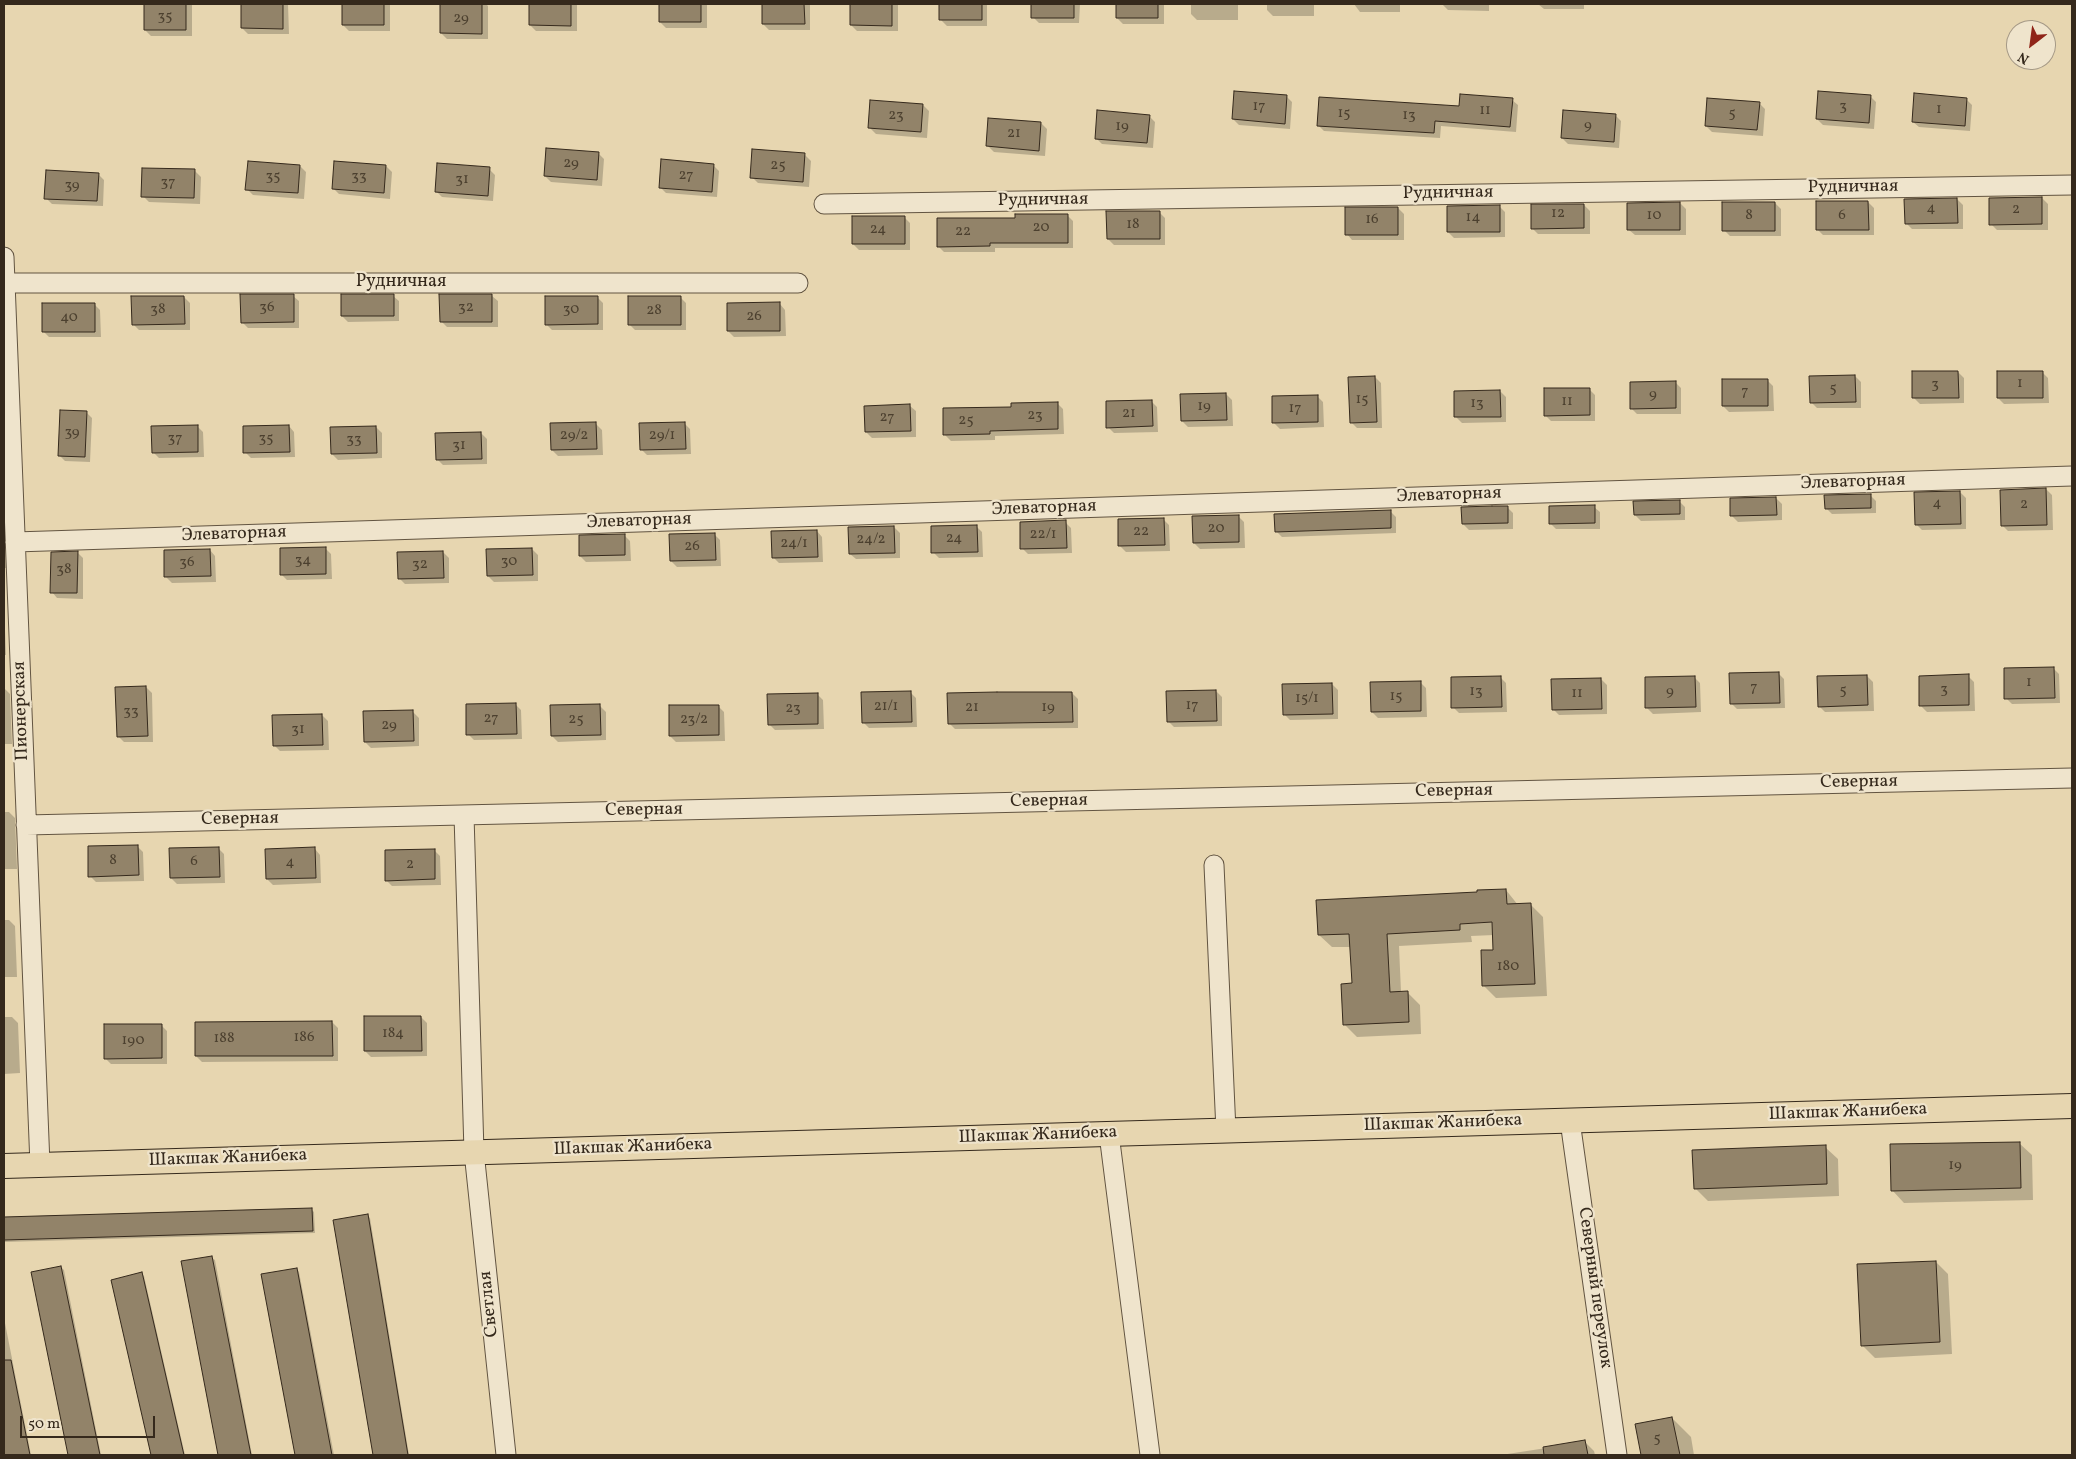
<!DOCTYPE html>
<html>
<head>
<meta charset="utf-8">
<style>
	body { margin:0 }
	#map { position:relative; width:2076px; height:1459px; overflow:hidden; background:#e7d6b0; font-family:Vollkorn,serif }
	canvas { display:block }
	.frame { position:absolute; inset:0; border:5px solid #35291c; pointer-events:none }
	.north { position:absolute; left:2006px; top:20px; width:50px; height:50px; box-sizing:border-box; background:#efe4cc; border:1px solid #a59986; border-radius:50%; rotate:210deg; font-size:14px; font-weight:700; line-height:20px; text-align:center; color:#35291c }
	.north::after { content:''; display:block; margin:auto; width:18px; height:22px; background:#8f2418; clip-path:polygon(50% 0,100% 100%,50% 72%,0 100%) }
	.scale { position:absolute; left:20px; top:1416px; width:135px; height:22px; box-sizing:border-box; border:2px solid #35291c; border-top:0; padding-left:6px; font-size:15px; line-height:18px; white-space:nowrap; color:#35291c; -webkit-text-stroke:4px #efe4cc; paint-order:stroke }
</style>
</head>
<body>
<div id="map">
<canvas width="2076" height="1459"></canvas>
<div class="frame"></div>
<div class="north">N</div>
<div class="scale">50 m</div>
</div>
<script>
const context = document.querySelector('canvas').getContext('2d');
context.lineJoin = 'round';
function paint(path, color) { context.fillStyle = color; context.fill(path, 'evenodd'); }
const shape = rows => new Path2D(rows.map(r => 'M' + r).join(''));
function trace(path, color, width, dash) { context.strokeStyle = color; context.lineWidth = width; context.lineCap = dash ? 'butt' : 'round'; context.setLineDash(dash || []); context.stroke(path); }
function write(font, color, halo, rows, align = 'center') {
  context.font = font + ' Vollkorn,serif'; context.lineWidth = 4.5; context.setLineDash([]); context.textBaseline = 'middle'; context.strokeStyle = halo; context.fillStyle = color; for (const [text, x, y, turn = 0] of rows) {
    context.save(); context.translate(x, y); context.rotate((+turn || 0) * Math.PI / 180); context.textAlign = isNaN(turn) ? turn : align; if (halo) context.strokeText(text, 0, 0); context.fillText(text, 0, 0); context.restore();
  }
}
paint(shape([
	[145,4,192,4,192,36,151,36,145,30],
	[242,4,288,4,289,34,248,34,242,28],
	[343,4,390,4,390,31,349,31,343,25],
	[441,4,486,4,488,6,488,39,447,39,441,33],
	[530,4,577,4,577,31,536,31,530,25],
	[660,4,707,4,707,28,666,28,660,22],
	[763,4,810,4,810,30,769,30,763,24],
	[851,4,898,4,898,31,857,31,851,25],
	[941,4,987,4,987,26,947,26,941,20],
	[1033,4,1080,4,1079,23,1039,23,1033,17],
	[1117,4,1164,4,1164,24,1123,24,1117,18],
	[1191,4,1238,4,1238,20,1197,20,1191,14],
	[1267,4,1314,4,1314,16,1273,16,1267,10],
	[1354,4,1400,4,1400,12,1360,12],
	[1442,4,1489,4,1489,11,1448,10],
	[1538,4,1584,4,1584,9,1544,9],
	[1642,4,1684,4,1684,5,1644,5],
	[1286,96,1292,102,1290,129,1239,125,1233,119],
	[1870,96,1876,102,1874,129,1823,125,1817,119],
	[1966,99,1972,105,1970,131,1919,127,1913,122],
	[1512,100,1518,105,1516,132,1441,126,1440,138,1324,131,1318,125],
	[1759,103,1765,109,1763,136,1712,132,1706,126],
	[923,105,929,111,927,138,876,134,870,128],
	[1615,115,1621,121,1619,148,1568,144,1562,138],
	[1149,116,1155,122,1153,148,1102,144,1096,138],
	[1041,123,1047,129,1045,156,994,152,988,146],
	[598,153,604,159,602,186,551,182,545,176],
	[805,155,811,161,809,187,758,183,752,177],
	[335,162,386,166,392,172,390,199,339,194,333,188],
	[713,165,719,171,717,197,666,193,660,187],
	[300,166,306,172,304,199,253,195,247,189],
	[489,169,495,175,493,201,442,197,436,191],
	[195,171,201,177,200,204,149,202,143,196],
	[98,174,104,180,103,206,52,204,46,198],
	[2042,198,2048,204,2048,230,1997,230,1991,224],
	[1957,199,1963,205,1963,229,1912,229,1906,223],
	[1868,202,1874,208,1874,235,1823,235,1817,229],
	[1680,203,1686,209,1686,235,1635,235,1629,230],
	[1775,203,1781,209,1781,236,1730,236,1724,230],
	[1584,205,1590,211,1590,234,1538,234,1532,228],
	[1499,206,1505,212,1505,237,1454,238,1448,232],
	[1398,208,1404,214,1404,240,1352,240,1347,234],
	[1159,212,1165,218,1165,245,1114,245,1108,239],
	[1067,215,1073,221,1073,248,995,248,995,252,944,252,938,246,1016,219],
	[904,217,910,223,910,250,859,250,853,244],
	[293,296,299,301,299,328,248,328,242,322],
	[393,296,399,301,399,321,348,322,342,316],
	[492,296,498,301,498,327,447,327,441,321],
	[184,297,190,303,190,330,139,330,133,324],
	[597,297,603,303,603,330,552,330,546,324],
	[680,297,686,303,686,330,635,330,629,324],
	[94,304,100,310,101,337,49,337,43,331],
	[780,304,785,310,786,336,734,337,728,331],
	[1958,372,1964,378,1964,403,1920,404,1914,398],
	[2042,372,2048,378,2049,403,2004,404,1998,398],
	[1855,376,1861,382,1861,408,1817,408,1811,402],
	[1375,377,1381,383,1382,428,1357,428,1351,422],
	[1767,380,1773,386,1774,411,1729,412,1723,406],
	[1675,382,1681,388,1681,414,1637,414,1631,408],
	[1589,389,1595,395,1595,421,1551,421,1545,415],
	[1500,391,1506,397,1506,422,1462,423,1456,417],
	[1226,394,1232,400,1233,426,1188,427,1182,421],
	[1317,396,1323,402,1324,427,1280,429,1274,423],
	[1151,401,1157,407,1158,432,1114,433,1108,427],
	[1057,403,1063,409,1064,434,995,436,995,440,951,441,945,435,1013,408],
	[910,406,916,411,916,437,872,438,866,432],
	[86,412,92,418,90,462,65,461,59,455],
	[684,423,690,429,691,454,647,455,641,449],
	[596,424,602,430,603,455,558,456,552,450],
	[197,426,203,432,204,457,159,458,153,452],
	[289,426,294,432,295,457,251,458,245,452],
	[376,427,382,433,382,458,338,460,332,454],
	[481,433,487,439,487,464,443,465,437,459],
	[2046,489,2052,495,2053,530,2008,531,2002,525],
	[1960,492,1966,498,1966,529,1922,530,1916,524],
	[1870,495,1876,501,1876,513,1832,514,1826,508],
	[1776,498,1782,504,1782,520,1738,522,1732,516],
	[1679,501,1685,507,1685,520,1641,521,1635,515],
	[1507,507,1513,513,1513,529,1469,530,1463,524],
	[1594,507,1600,512,1600,529,1556,529,1550,523],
	[1390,511,1396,517,1396,533,1282,537,1276,531],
	[1238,516,1244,522,1245,548,1200,549,1194,543],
	[4,517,6,568,4,568],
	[1163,519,1169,525,1170,551,1126,552,1120,546],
	[1065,522,1071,528,1072,553,1028,554,1022,548],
	[976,526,982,532,983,557,939,558,933,552],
	[894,527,900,533,900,558,856,559,850,554],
	[817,531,822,537,823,562,779,563,773,557],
	[714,534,720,540,721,566,677,567,671,561],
	[624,535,630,541,631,561,586,562,580,556],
	[325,548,331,554,332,579,287,580,281,574],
	[532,549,538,555,538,581,494,582,488,576],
	[210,550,215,556,216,582,172,583,166,577],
	[77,552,83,558,83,599,57,598,52,592],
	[443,552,449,558,449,583,405,584,399,578],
	[4,603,6,655,4,655],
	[2053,668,2059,674,2060,703,2012,704,2006,698],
	[1778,673,1784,679,1785,708,1737,709,1731,703],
	[1867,676,1873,682,1874,711,1825,712,1819,706],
	[1968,676,1974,682,1975,711,1927,712,1921,706],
	[1500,677,1506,683,1507,712,1459,713,1453,707],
	[1694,677,1700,683,1701,712,1653,714,1647,708],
	[1601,679,1607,685,1607,714,1559,715,1553,709],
	[1420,682,1426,688,1427,717,1378,718,1372,712],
	[1332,684,1338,690,1338,719,1290,720,1284,714],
	[146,687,152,693,153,742,124,742,118,736],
	[4,688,10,694,12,744,4,744],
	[1216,691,1222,697,1222,726,1174,727,1168,721],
	[910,692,916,698,917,727,869,728,863,722],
	[1072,693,1078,699,1078,728,955,729,949,723],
	[817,694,823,700,824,729,775,730,769,724],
	[515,704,521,710,522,739,474,740,468,734],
	[600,706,606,712,606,740,558,742,552,736],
	[718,706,724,712,725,741,676,742,670,736],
	[413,712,419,718,419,746,371,748,365,742],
	[322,715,328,721,329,750,280,751,274,745],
	[4,812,9,812,15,818,17,869,4,869],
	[137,846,143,852,144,881,96,882,90,876],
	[218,848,224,854,225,883,177,884,171,878],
	[315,849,320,855,321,883,273,885,267,879],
	[434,850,440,856,441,885,392,886,386,880],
	[1506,890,1518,905,1530,904,1543,917,1547,996,1496,998,1484,986,1495,951,1494,935,1471,936,1472,942,1399,946,1401,992,1407,992,1420,1005,1421,1034,1357,1037,1344,1024,1353,985,1351,947,1332,947,1319,935,1478,893],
	[4,920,9,920,15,926,17,977,4,977],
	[4,1017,12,1017,18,1023,20,1073,4,1074],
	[421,1017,427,1023,427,1056,371,1057,365,1051],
	[332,1022,338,1028,338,1061,202,1062,196,1056],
	[161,1025,167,1031,167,1064,111,1064,105,1058],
	[2019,1143,2032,1155,2033,1200,1904,1203,1892,1190],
	[1825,1147,1838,1159,1839,1196,1708,1201,1695,1188],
	[311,1209,314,1212,315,1233,4,1242,4,1218],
	[367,1215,370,1218,409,1455,374,1455,335,1221],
	[212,1258,215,1260,252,1455,219,1455,183,1262],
	[1936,1262,1948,1274,1952,1354,1875,1358,1862,1345],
	[61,1267,64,1270,101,1455,69,1455,32,1273],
	[297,1269,299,1272,334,1455,297,1455,263,1275],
	[142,1274,144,1276,185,1455,152,1455,112,1281],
	[4,1318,31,1455,4,1455],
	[1672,1418,1691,1437,1694,1455,1642,1455,1636,1425],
	[1585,1442,1594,1451,1595,1455,1501,1455]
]), '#0003');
const building = shape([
	[144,4,186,4,186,30,144,30,144,4],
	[241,4,283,4,283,29,241,28,241,4],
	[342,4,384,4,384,25,342,25,342,4],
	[440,4,482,4,482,34,440,33,440,4],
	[529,4,571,4,571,26,529,25,529,4],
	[659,4,701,4,701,22,659,22,659,4],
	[762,4,804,4,805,24,762,24,762,4],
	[850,4,892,4,892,26,850,25,850,4],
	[939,4,982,4,982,20,939,20,939,4],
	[1031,4,1074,4,1074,18,1031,18,1031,4],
	[1116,4,1158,4,1158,18,1116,18,1116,4],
	[1234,91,1287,95,1285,124,1232,119,1234,91],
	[1818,91,1871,95,1869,123,1816,119,1818,91],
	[1914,93,1967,98,1965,126,1912,122,1914,93],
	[1460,94,1513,98,1510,127,1435,121,1434,133,1317,126,1319,97,1459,106,1460,94],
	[1707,98,1760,102,1757,130,1705,126,1707,98],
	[870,100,923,104,921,132,868,128,870,100],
	[1097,110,1150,115,1147,143,1095,139,1097,110],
	[1563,110,1616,114,1614,142,1561,138,1563,110],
	[988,118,1041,122,1039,151,986,146,988,118],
	[546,148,599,152,597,180,544,176,546,148],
	[752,149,805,153,803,182,750,178,752,149],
	[661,159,714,164,712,192,659,188,661,159],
	[248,161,300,165,298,193,245,190,248,161],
	[334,161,386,165,384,193,332,189,334,161],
	[437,163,490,167,488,196,435,192,437,163],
	[142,168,195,169,194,198,141,197,142,168],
	[46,170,99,173,97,201,44,199,46,170],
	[2042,197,2042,224,1989,225,1989,198,2042,197],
	[1957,198,1958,223,1905,224,1904,199,1957,198],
	[1816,201,1868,201,1869,230,1816,230,1816,201],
	[1680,202,1680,230,1627,230,1627,203,1680,202],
	[1722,202,1775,202,1775,231,1722,231,1722,202],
	[1531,204,1584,204,1584,228,1531,229,1531,204],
	[1500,205,1500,232,1447,232,1447,206,1500,205],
	[1345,207,1398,207,1398,235,1345,235,1345,207],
	[1106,211,1160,211,1160,239,1107,239,1106,211],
	[1015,214,1068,214,1068,243,990,243,990,246,937,247,937,218,1015,218,1015,214],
	[852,216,905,216,905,244,852,244,852,216],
	[240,294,294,294,294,322,241,323,240,294],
	[341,294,394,294,394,316,341,316,341,294],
	[439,294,492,294,492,322,440,322,439,294],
	[131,296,184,296,185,324,132,325,131,296],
	[545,296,598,296,598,324,545,325,545,296],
	[628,296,681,296,681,325,628,325,628,296],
	[780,302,780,331,727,331,727,303,780,302],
	[42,303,95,303,95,332,42,332,42,303],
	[1912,371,1958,371,1959,398,1912,398,1912,371],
	[1997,371,2043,371,2043,398,1997,398,1997,371],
	[1855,375,1856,402,1810,403,1809,376,1855,375],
	[1375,376,1377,422,1350,423,1348,377,1375,376],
	[1722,379,1768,379,1768,406,1722,406,1722,379],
	[1676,381,1676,408,1630,409,1630,382,1676,381],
	[1544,388,1590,388,1590,415,1544,416,1544,388],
	[1500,390,1501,417,1454,417,1454,391,1500,390],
	[1226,393,1227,420,1181,421,1180,394,1226,393],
	[1318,395,1318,422,1272,423,1272,396,1318,395],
	[1152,400,1153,426,1106,428,1106,401,1152,400],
	[1058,402,1058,429,990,431,990,434,943,435,943,408,1011,407,1011,403,1058,402],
	[910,404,911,431,865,432,864,406,910,404],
	[60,410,87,411,85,457,58,456,60,410],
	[596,422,597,449,551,450,550,423,596,422],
	[685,422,686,449,640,450,639,423,685,422],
	[198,425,198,452,152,453,151,426,198,425],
	[289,425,290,452,243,453,243,426,289,425],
	[376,426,377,453,331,454,330,427,376,426],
	[481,432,482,459,436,460,435,433,481,432],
	[2046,488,2047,525,2001,526,2000,490,2046,488],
	[1960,491,1961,524,1915,525,1914,492,1960,491],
	[1871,494,1871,508,1825,509,1824,495,1871,494],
	[1776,497,1777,515,1730,516,1730,498,1776,497],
	[1680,500,1680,514,1634,515,1633,501,1680,500],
	[1595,505,1595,523,1549,524,1549,506,1595,505],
	[1492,506,1508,506,1508,523,1462,524,1461,507,1492,506],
	[1391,510,1391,528,1275,532,1274,514,1391,510],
	[1239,515,1239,542,1193,543,1192,516,1239,515],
	[1164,518,1165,545,1118,546,1118,519,1164,518],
	[1066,520,1067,548,1020,549,1020,522,1066,520],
	[977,525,978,552,931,553,931,526,977,525],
	[894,526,895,553,849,554,848,527,894,526],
	[817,530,818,557,772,558,771,531,817,530],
	[715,533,716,560,670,561,669,534,715,533],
	[625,534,625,555,579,556,579,535,625,534],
	[326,547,326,574,280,575,280,548,326,547],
	[532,548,533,575,487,576,486,549,532,548],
	[210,549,211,576,164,577,164,550,210,549],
	[78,551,77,593,50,593,51,552,78,551],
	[443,551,444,578,398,579,397,552,443,551],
	[2054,667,2055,698,2004,699,2004,668,2054,667],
	[1779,672,1780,703,1730,704,1729,673,1779,672],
	[1969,674,1969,705,1919,706,1919,676,1969,674],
	[1867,675,1868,705,1818,707,1817,676,1867,675],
	[1501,676,1502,707,1451,708,1451,677,1501,676],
	[1695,676,1696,707,1645,708,1645,677,1695,676],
	[1601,678,1602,709,1552,710,1551,679,1601,678],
	[1421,681,1421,711,1371,712,1370,682,1421,681],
	[1332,683,1333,714,1283,715,1282,684,1332,683],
	[146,686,148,736,117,737,115,687,146,686],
	[1216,690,1217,721,1167,722,1166,691,1216,690],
	[911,691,912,722,862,723,861,692,911,691],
	[997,692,1072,692,1073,722,948,724,947,693,997,692],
	[818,693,818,724,768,725,767,694,818,693],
	[516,703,517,734,466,735,466,704,516,703],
	[600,704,601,735,551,736,550,705,600,704],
	[669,705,719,705,719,735,669,736,669,705],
	[413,710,414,741,364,742,363,711,413,710],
	[322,714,323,745,273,746,272,715,322,714],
	[138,845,139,875,88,877,88,846,138,845],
	[219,847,220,877,170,878,169,848,219,847],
	[315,847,316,878,266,879,265,849,315,847],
	[435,849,435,879,385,881,385,850,435,849],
	[1506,889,1507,904,1531,903,1535,984,1482,986,1481,950,1493,950,1492,922,1460,924,1460,930,1387,934,1390,992,1408,991,1409,1022,1343,1025,1341,984,1352,983,1349,934,1318,935,1316,900,1477,892,1477,890,1506,889],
	[364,1016,421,1016,422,1051,364,1051,364,1016],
	[332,1021,333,1056,195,1056,195,1022,332,1021],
	[104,1024,162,1024,162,1058,104,1059,104,1024],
	[2020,1142,2021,1188,1891,1191,1890,1144,2020,1142],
	[1826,1145,1827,1184,1694,1189,1692,1150,1826,1145],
	[312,1208,313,1231,4,1240,4,1217,312,1208],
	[368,1214,408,1455,373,1455,333,1220,368,1214],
	[212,1256,251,1455,218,1455,181,1261,212,1256],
	[1936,1261,1940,1342,1861,1346,1857,1264,1936,1261],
	[61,1266,100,1455,68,1455,31,1272,61,1266],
	[297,1268,332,1455,295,1455,261,1274,297,1268],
	[142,1272,184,1455,151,1455,111,1280,142,1272],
	[4,1360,11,1360,30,1455,4,1455,4,1360],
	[1672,1417,1680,1455,1641,1455,1635,1424,1672,1417],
	[1585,1440,1588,1455,1544,1455,1543,1447,1585,1440]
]);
paint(building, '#928369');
trace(building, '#35291c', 1);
const minor = shape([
	[824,204,2072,185],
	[4,257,40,1165],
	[5,283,798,283],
	[15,542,2072,476],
	[464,815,474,1152,506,1455],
	[26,825,2072,778],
	[1214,865,1226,1131],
	[1570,1121,1617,1455],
	[1109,1134,1150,1455]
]);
const major = shape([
	[4,1166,2072,1106]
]);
trace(minor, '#625441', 21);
trace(major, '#35291c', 26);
trace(minor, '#efe4cc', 19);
trace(major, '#e7d6b0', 24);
write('15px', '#4c402f', null, [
	["35",165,17],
	["29",461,19],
	["17",1259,107],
	["3",1843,107],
	["1",1939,110],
	["11",1485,111],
	["15",1344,114],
	["5",1732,114],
	["23",896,116],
	["13",1409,116],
	["9",1588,126],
	["19",1122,127],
	["21",1014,134],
	["29",571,164],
	["25",778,166],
	["27",686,176],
	["35",273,177],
	["33",359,177],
	["31",462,180],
	["37",168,183],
	["39",72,186],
	["4",1931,209],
	["2",2016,210],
	["12",1558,214],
	["10",1654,216],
	["8",1749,216],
	["6",1842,216],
	["14",1473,218],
	["16",1372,220],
	["18",1133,225],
	["20",1041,228],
	["24",878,230],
	["22",963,232],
	["36",267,308],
	["32",466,308],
	["38",158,310],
	["30",571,310],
	["28",654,311],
	["26",754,317],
	["40",69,318],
	["1",2020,384],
	["3",1935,385],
	["5",1833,389],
	["7",1745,392],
	["9",1653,395],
	["15",1362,400],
	["11",1567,402],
	["13",1477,404],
	["19",1204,407],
	["17",1295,409],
	["21",1129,414],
	["23",1035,416],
	["27",887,418],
	["25",966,421],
	["39",72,433],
	["29/2",574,436],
	["29/1",662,436],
	["37",175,439],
	["35",266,439],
	["33",354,440],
	["31",459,446],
	["4",1937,504],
	["2",2024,505],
	["20",1216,529],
	["22",1141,532],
	["22/1",1043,535],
	["24",954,539],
	["24/2",871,540],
	["24/1",794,544],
	["26",692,547],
	["34",303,561],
	["30",509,562],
	["36",187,563],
	["32",420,565],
	["38",64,570],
	["1",2029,683],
	["7",1754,688],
	["3",1944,690],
	["5",1843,691],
	["13",1476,692],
	["9",1670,692],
	["11",1577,694],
	["15",1396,697],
	["15/1",1307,699],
	["17",1192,706],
	["21/1",886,707],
	["21",972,708],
	["19",1048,708],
	["23",793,709],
	["33",131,712],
	["27",491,719],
	["25",576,720],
	["23/2",694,720],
	["29",389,726],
	["31",298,730],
	["8",113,861],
	["6",194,862],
	["4",290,863],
	["2",410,865],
	["180",1508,967],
	["184",393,1034],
	["186",304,1038],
	["188",224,1039],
	["190",133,1041],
	["19",1955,1166],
	["5",1657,1439]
]);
write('18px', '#35291c', '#efe4cc', [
	["Рудничная",1853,188,-1],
	["Рудничная",1448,194,-1],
	["Рудничная",1043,201,-1],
	["Рудничная",401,283],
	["Элеваторная",1853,483,-2],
	["Элеваторная",1449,496,-2],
	["Элеваторная",1044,509,-2],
	["Элеваторная",639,522,-2],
	["Элеваторная",234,535,-2],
	["Пионерская",22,711,-92],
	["Северная",1859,783,-1],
	["Северная",1454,792,-1],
	["Северная",1049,802,-1],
	["Северная",644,811,-1],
	["Северная",240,820,-1],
	["Шакшак Жанибека",1848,1113,-2],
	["Шакшак Жанибека",1443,1124,-2],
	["Шакшак Жанибека",1038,1136,-2],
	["Шакшак Жанибека",633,1148,-2],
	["Шакшак Жанибека",228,1159,-2],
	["Северный переулок",1594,1288,82],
	["Светлая",490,1304,-96]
]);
</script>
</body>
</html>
